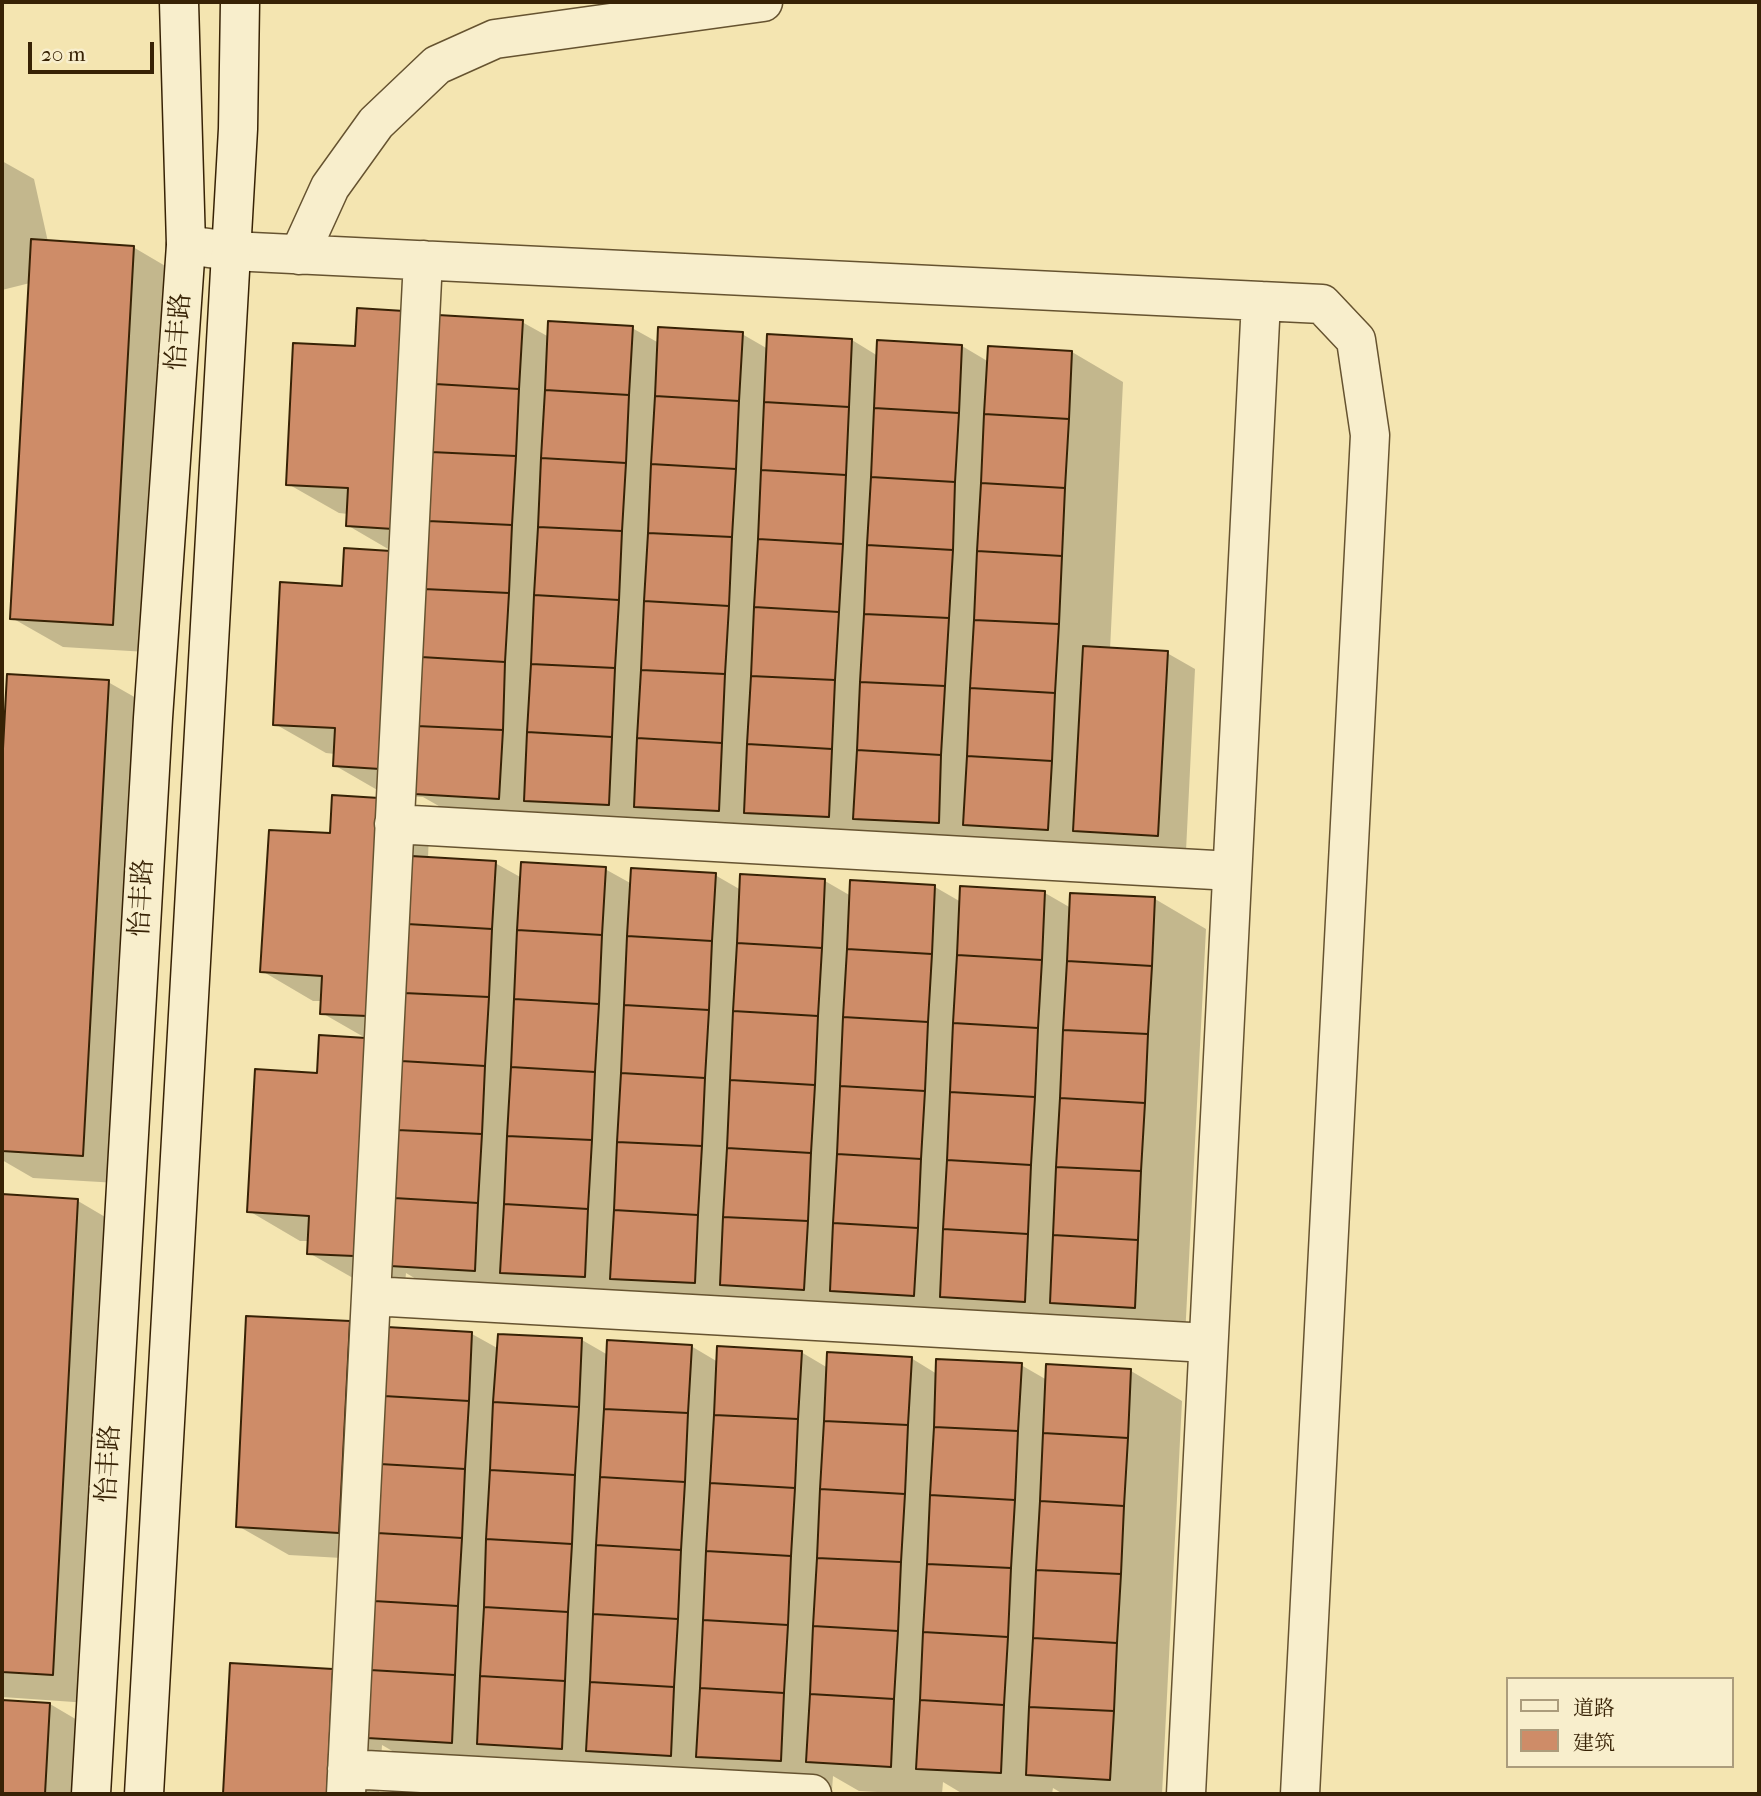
<!DOCTYPE html>
<html>
<head>
<meta charset="utf-8">
<style>
	body { margin:0 }
	#map { position:relative; width:1761px; height:1796px; overflow:hidden; background:#f4e5b1; font-family:"IM FELL French Canon","Noto Serif SC",serif }
	canvas { display:block }
	.frame { position:absolute; inset:0; border:4px solid #372205; pointer-events:none }
	.legend { position:absolute; left:1506px; top:1677px; width:228px; height:91px; box-sizing:border-box; background:#f8eecc; border:2px solid #ab9c7c; margin:0; padding:9px 12px; list-style:none; font-size:21px; color:#372205 }
	.legend li { display:flex; align-items:center; gap:14px; height:35px }
	.legend b { width:35px; border:2px solid #ab9c7c }
	.scale { position:absolute; left:28px; top:42px; width:126px; height:32px; box-sizing:border-box; border:4px solid #372205; border-top:0; padding-left:9px; font-size:21px; line-height:24px; white-space:nowrap; color:#372205; -webkit-text-stroke:5px #f8eecc; paint-order:stroke }
</style>
</head>
<body>
<div id="map">
<canvas width="1761" height="1796"></canvas>
<div class="frame"></div>
<ul class="legend">
<li><b style="height:9px;background:#f8eecc"></b>道路</li>
<li><b style="height:19px;background:#ce8c68"></b>建筑</li>
</ul>
<div class="scale">20 m</div>
</div>
<script>
const context = document.querySelector('canvas').getContext('2d');
context.lineJoin = 'round';
function paint(path, color) { context.fillStyle = color; context.fill(path, 'evenodd'); }
const shape = rows => new Path2D(rows.map(r => 'M' + r).join(''));
function trace(path, color, width, dash) { context.strokeStyle = color; context.lineWidth = width; context.lineCap = dash ? 'butt' : 'round'; context.setLineDash(dash || []); context.stroke(path); }
function write(font, color, halo, rows, align = 'center') {
  context.font = font + ' "IM FELL French Canon","Noto Serif SC",serif'; context.lineWidth = 7; context.setLineDash([]); context.textBaseline = 'middle'; context.strokeStyle = halo; context.fillStyle = color; for (const [text, x, y, turn = 0] of rows) {
    context.save(); context.translate(x, y); context.rotate((+turn || 0) * Math.PI / 180); context.textAlign = isNaN(turn) ? turn : align; if (halo) context.strokeText(text, 0, 0); context.fillText(text, 0, 0); context.restore();
  }
}
paint(shape([
	[2,161,34,179,48,242,133,247,184,277,164,653,63,647,12,618,30,283,2,290],
	[522,322,549,337,632,328,659,343,742,334,768,349,852,340,878,356,962,346,989,362,1072,352,1123,382,1110,650,1167,653,1195,669,1186,851,1100,844,1099,858,797,841,770,826,769,839,467,822,423,797,386,795,334,765,335,754,326,753,275,724,344,588,395,553,347,525,348,514,339,513,288,484,357,348],
	[9,676,108,682,159,711,134,1184,33,1178,2,1160,2,799],
	[429,830,428,859,495,863,522,878,605,869,632,884,715,875,741,890,825,881,851,896,935,887,961,902,1045,893,1071,908,1155,899,1206,929,1185,1337,443,1295,406,1273,405,1284,360,1282,309,1253,310,1241,300,1241,249,1211,319,1075,369,1040,322,1013,323,1001,313,1001,262,971,332,835],
	[2,1196,78,1201,129,1231,103,1704,2,1697],
	[349,1323,388,1346,472,1334,499,1349,582,1340,608,1355,691,1346,718,1362,801,1352,828,1368,911,1358,937,1374,1021,1365,1047,1380,1131,1371,1182,1401,1162,1794,1063,1794,1053,1788,1052,1794,963,1794,943,1782,942,1794,913,1794,859,1791,833,1776,832,1790,749,1785,723,1770,722,1784,530,1773,503,1757,502,1772,420,1767,382,1745,379,1794,225,1794,231,1665,333,1670,377,1560,289,1555,238,1526],
	[2,1702,50,1704,101,1734,97,1794,2,1794]
]), '#0003');
const building = shape([
	[31,239,134,246,113,625,10,619,31,239],
	[357,308,404,311,393,529,346,526,348,488,286,485,293,343,355,346,357,308],
	[438,315,523,320,519,389,435,384,438,315],
	[548,321,633,326,629,395,545,390,548,321],
	[658,327,743,332,739,401,655,396,658,327],
	[767,334,852,339,849,407,764,402,767,334],
	[877,340,962,345,959,413,874,408,877,340],
	[988,346,1072,351,1069,419,984,414,988,346],
	[435,384,519,389,516,456,431,452,435,384],
	[545,390,629,395,626,463,541,458,545,390],
	[655,396,739,401,736,469,651,464,655,396],
	[764,402,849,407,846,475,761,470,764,402],
	[874,408,959,413,955,482,871,477,874,408],
	[984,414,1069,419,1065,488,981,483,984,414],
	[431,452,516,456,512,525,428,521,431,452],
	[541,458,626,463,622,531,538,527,541,458],
	[651,464,736,469,732,537,648,533,651,464],
	[761,470,846,475,843,544,758,539,761,470],
	[871,477,955,482,953,550,867,545,871,477],
	[981,483,1065,488,1062,556,977,551,981,483],
	[428,521,512,525,509,593,424,589,428,521],
	[538,527,622,531,619,600,534,595,538,527],
	[648,533,732,537,729,606,644,601,648,533],
	[758,539,843,544,839,612,754,607,758,539],
	[867,545,953,550,949,618,864,614,867,545],
	[344,548,391,551,380,769,333,766,335,728,273,725,280,582,342,586,344,548],
	[977,551,1062,556,1059,624,974,620,977,551],
	[424,589,509,593,505,662,421,657,424,589],
	[534,595,619,600,615,668,531,664,534,595],
	[644,601,729,606,725,674,641,670,644,601],
	[754,607,839,612,835,680,751,676,754,607],
	[864,614,949,618,945,686,860,682,864,614],
	[974,620,1059,624,1055,693,970,688,974,620],
	[1083,646,1168,651,1158,836,1073,831,1083,646],
	[421,657,505,662,503,730,417,726,421,657],
	[531,664,615,668,612,737,527,732,531,664],
	[641,670,725,674,722,743,637,738,641,670],
	[7,674,109,680,83,1156,2,1151,2,767,7,674],
	[751,676,835,680,832,749,747,744,751,676],
	[860,682,945,686,941,755,857,750,860,682],
	[970,688,1055,693,1052,761,967,756,970,688],
	[417,726,503,730,499,799,414,794,417,726],
	[527,732,612,737,609,805,524,801,527,732],
	[637,738,722,743,719,811,634,807,637,738],
	[747,744,832,749,829,817,744,813,747,744],
	[857,750,941,755,939,823,853,819,857,750],
	[967,756,1052,761,1048,830,963,825,967,756],
	[332,795,379,798,367,1016,320,1014,322,976,260,972,269,830,330,833,332,795],
	[411,856,496,861,492,929,407,924,411,856],
	[521,862,606,867,602,935,517,930,521,862],
	[631,868,716,873,712,941,627,936,631,868],
	[740,874,825,879,822,948,737,943,740,874],
	[850,880,935,885,932,954,847,949,850,880],
	[960,886,1045,891,1042,960,957,955,960,886],
	[1070,893,1155,897,1152,966,1067,961,1070,893],
	[407,924,492,929,489,997,404,993,407,924],
	[517,930,602,935,599,1004,514,999,517,930],
	[627,936,712,941,709,1010,624,1005,627,936],
	[737,943,822,948,818,1016,733,1011,737,943],
	[847,949,932,954,928,1022,843,1017,847,949],
	[957,955,1042,960,1038,1028,953,1023,957,955],
	[1067,961,1152,966,1148,1034,1063,1030,1067,961],
	[404,993,489,997,485,1066,401,1061,404,993],
	[514,999,599,1004,595,1072,511,1067,514,999],
	[624,1005,709,1010,705,1078,621,1073,624,1005],
	[733,1011,818,1016,815,1085,730,1080,733,1011],
	[843,1017,928,1022,925,1091,840,1086,843,1017],
	[953,1023,1038,1028,1035,1097,950,1092,953,1023],
	[1063,1030,1148,1034,1145,1103,1060,1098,1063,1030],
	[319,1035,366,1038,354,1256,307,1254,309,1216,247,1212,255,1069,317,1073,319,1035],
	[401,1061,485,1066,482,1134,397,1130,401,1061],
	[511,1067,595,1072,592,1140,507,1136,511,1067],
	[621,1073,705,1078,702,1146,617,1142,621,1073],
	[730,1080,815,1085,811,1153,727,1148,730,1080],
	[840,1086,925,1091,921,1159,837,1154,840,1086],
	[950,1092,1035,1097,1031,1165,947,1160,950,1092],
	[1060,1098,1145,1103,1141,1171,1056,1167,1060,1098],
	[397,1130,482,1134,478,1203,394,1198,397,1130],
	[507,1136,592,1140,588,1209,504,1204,507,1136],
	[617,1142,702,1146,698,1215,614,1210,617,1142],
	[727,1148,811,1153,808,1221,723,1217,727,1148],
	[837,1154,921,1159,918,1228,833,1223,837,1154],
	[947,1160,1031,1165,1028,1234,943,1229,947,1160],
	[1056,1167,1141,1171,1138,1240,1053,1235,1056,1167],
	[2,1194,78,1199,53,1675,2,1672,2,1194],
	[394,1198,478,1203,475,1271,390,1266,394,1198],
	[504,1204,588,1209,585,1277,500,1273,504,1204],
	[614,1210,698,1215,695,1283,610,1279,614,1210],
	[723,1217,808,1221,804,1290,720,1285,723,1217],
	[833,1223,918,1228,914,1296,830,1291,833,1223],
	[943,1229,1028,1234,1025,1302,940,1297,943,1229],
	[1053,1235,1138,1240,1135,1308,1050,1303,1053,1235],
	[246,1316,350,1321,339,1533,236,1527,246,1316],
	[387,1327,472,1332,469,1401,384,1396,387,1327],
	[498,1334,582,1338,579,1407,493,1402,498,1334],
	[607,1340,692,1345,688,1413,604,1409,607,1340],
	[717,1346,802,1351,798,1419,714,1415,717,1346],
	[827,1352,912,1357,908,1425,824,1421,827,1352],
	[936,1359,1022,1363,1018,1431,934,1427,936,1359],
	[1046,1364,1131,1369,1128,1438,1043,1433,1046,1364],
	[384,1396,469,1401,465,1469,380,1464,384,1396],
	[493,1402,579,1407,575,1475,490,1470,493,1402],
	[604,1409,688,1413,685,1482,600,1477,604,1409],
	[714,1415,798,1419,795,1488,710,1483,714,1415],
	[824,1421,908,1425,905,1494,820,1489,824,1421],
	[934,1427,1018,1431,1015,1500,930,1495,934,1427],
	[1043,1433,1128,1438,1124,1506,1040,1501,1043,1433],
	[380,1464,465,1469,462,1538,377,1533,380,1464],
	[490,1470,575,1475,572,1544,486,1539,490,1470],
	[600,1477,685,1482,681,1550,596,1545,600,1477],
	[710,1483,795,1488,791,1556,706,1551,710,1483],
	[820,1489,905,1494,901,1562,817,1558,820,1489],
	[930,1495,1015,1500,1011,1568,927,1564,930,1495],
	[1040,1501,1124,1506,1121,1574,1036,1570,1040,1501],
	[377,1533,462,1538,458,1606,374,1601,377,1533],
	[486,1539,572,1544,568,1612,484,1607,486,1539],
	[596,1545,681,1550,678,1619,593,1614,596,1545],
	[706,1551,791,1556,788,1625,703,1620,706,1551],
	[817,1558,901,1562,898,1631,813,1626,817,1558],
	[927,1564,1011,1568,1008,1637,923,1632,927,1564],
	[1036,1570,1121,1574,1117,1643,1033,1638,1036,1570],
	[374,1601,458,1606,455,1675,370,1670,374,1601],
	[484,1607,568,1612,565,1681,480,1676,484,1607],
	[593,1614,678,1619,674,1687,590,1682,593,1614],
	[703,1620,788,1625,784,1693,700,1688,703,1620],
	[813,1626,898,1631,894,1699,810,1694,813,1626],
	[923,1632,1008,1637,1004,1705,920,1700,923,1632],
	[1033,1638,1117,1643,1114,1711,1029,1707,1033,1638],
	[230,1663,333,1669,327,1794,223,1794,230,1663],
	[370,1670,455,1675,452,1743,367,1738,370,1670],
	[480,1676,565,1681,562,1749,477,1744,480,1676],
	[590,1682,674,1687,671,1756,586,1751,590,1682],
	[700,1688,784,1693,781,1761,696,1757,700,1688],
	[810,1694,894,1699,891,1767,806,1762,810,1694],
	[2,1700,50,1703,45,1794,2,1794,2,1700],
	[920,1700,1004,1705,1001,1773,916,1769,920,1700],
	[1029,1707,1114,1711,1110,1780,1026,1775,1029,1707]
]);
paint(building, '#ce8c68');
trace(building, '#372205', 2);
const street = shape([
	[186,245,231,251,1322,304,1356,340,1370,435,1300,1794],
	[299,255,330,187,376,123,437,65,495,39,763,2],
	[394,824,1232,871],
	[371,1296,1208,1343],
	[347,1769,812,1794],
	[346,1794,423,260],
	[1186,1794,1261,301]
]);
const secondary = shape([
	[91,1794,153,718,186,245,179,2],
	[144,1794,238,129,240,2]
]);
trace(street, '#665330', 41);
trace(secondary, '#372205', 41);
trace(street, '#f8eecc', 38);
trace(secondary, '#f8eecc', 38);
write('26px', '#372205', '#f8eecc', [
	["怡丰路",180,332,-86],
	["怡丰路",143,898,-87],
	["怡丰路",110,1464,-87]
]);
</script>
</body>
</html>
